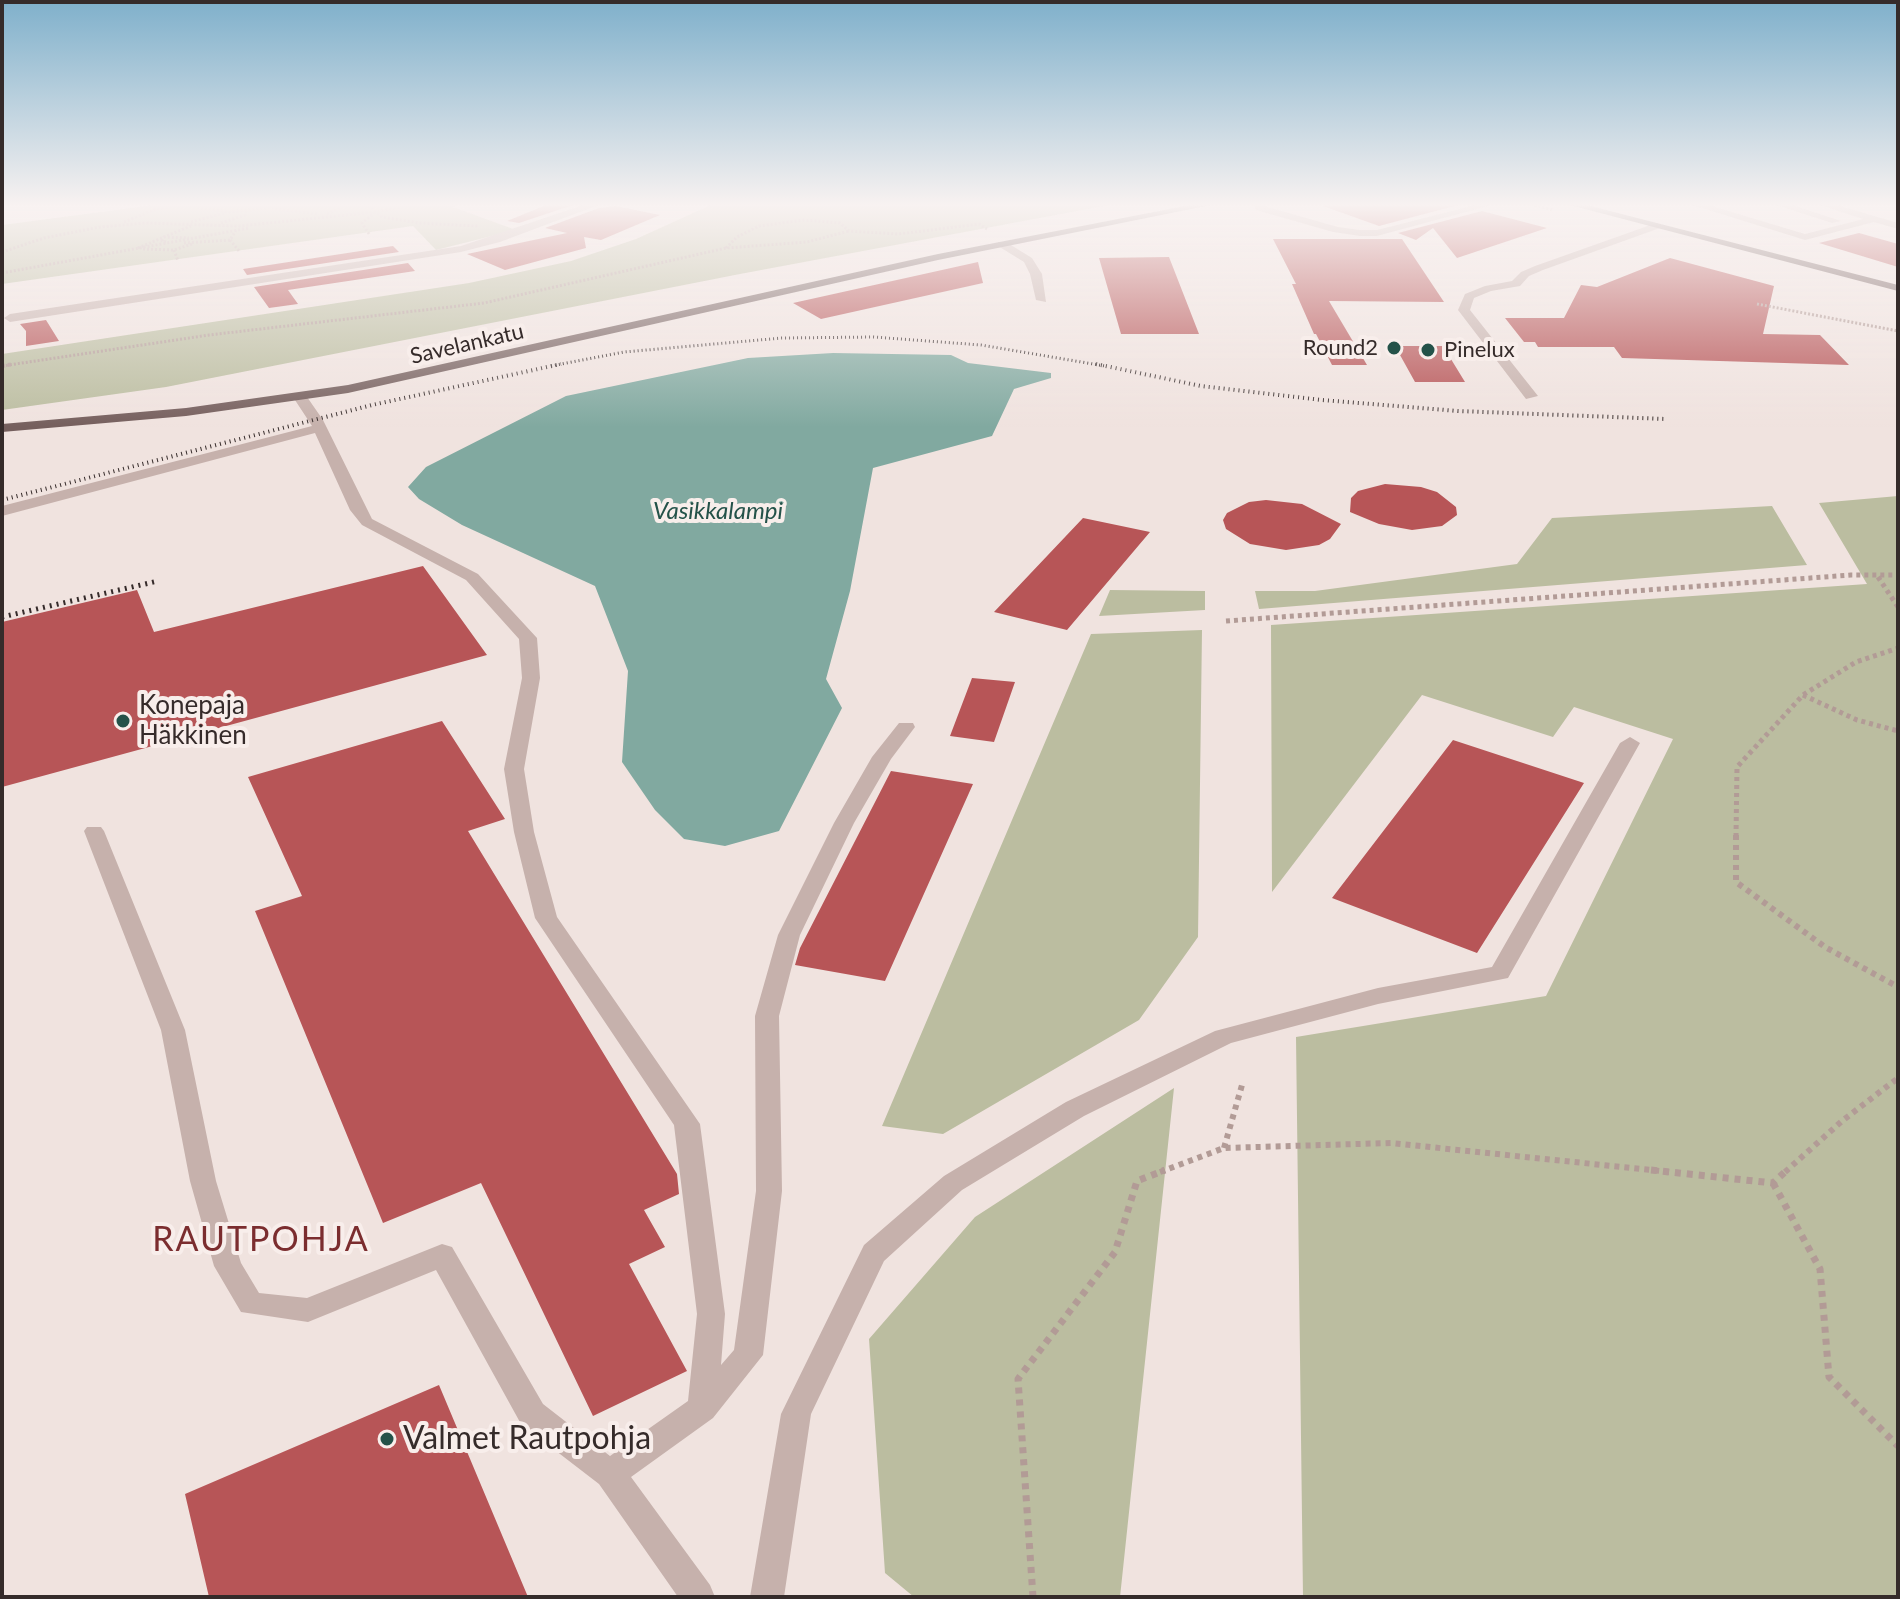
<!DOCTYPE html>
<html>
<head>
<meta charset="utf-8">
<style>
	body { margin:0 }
	#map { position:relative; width:1900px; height:1599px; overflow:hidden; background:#f0e3df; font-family:Lato,sans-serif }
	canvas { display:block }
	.frame { position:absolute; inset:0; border:4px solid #352b2a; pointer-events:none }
</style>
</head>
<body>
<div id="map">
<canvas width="1900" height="1599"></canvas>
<div class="frame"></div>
</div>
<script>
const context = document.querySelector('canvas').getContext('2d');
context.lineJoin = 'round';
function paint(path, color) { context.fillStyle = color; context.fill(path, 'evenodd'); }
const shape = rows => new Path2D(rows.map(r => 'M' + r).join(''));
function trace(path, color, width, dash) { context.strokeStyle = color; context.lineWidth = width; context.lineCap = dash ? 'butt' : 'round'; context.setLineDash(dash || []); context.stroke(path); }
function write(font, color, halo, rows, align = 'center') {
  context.font = font + ' Lato,sans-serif'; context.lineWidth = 8; context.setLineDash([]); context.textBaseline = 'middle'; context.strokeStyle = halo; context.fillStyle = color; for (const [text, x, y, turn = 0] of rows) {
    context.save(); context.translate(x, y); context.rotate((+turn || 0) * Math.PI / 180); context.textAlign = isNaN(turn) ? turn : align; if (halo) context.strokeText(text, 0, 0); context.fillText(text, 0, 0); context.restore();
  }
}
paint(shape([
	[169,203,463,203,453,207,516,230,436,250,413,226,2,284,2,225],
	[715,203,1120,203,740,274,166,387,2,410,2,354,469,283,571,261,636,239],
	[1898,496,1898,1597,1303,1597,1296,1037,1546,996,1673,739,1574,707,1553,737,1422,695,1272,892,1271,625,1867,584,1819,503],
	[1772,506,1807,565,1259,609,1255,591,1315,591,1517,564,1552,518],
	[1110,590,1205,591,1205,610,1099,616],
	[1202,630,1198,937,1139,1020,943,1134,882,1126,1091,634],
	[1174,1088,1120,1597,914,1597,885,1573,869,1339,975,1217]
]), '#bbbda0');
paint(shape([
	[833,353,951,355,968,363,1051,373,1051,378,1014,389,992,436,873,468,850,591,826,679,842,708,819,753,779,831,725,846,684,839,655,810,622,762,628,671,595,586,462,525,419,499,408,487,426,467,566,396,748,358]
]), '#81a9a0');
paint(shape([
	[551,203,576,204,519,223,507,221],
	[1323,203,1466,203,1379,226,1323,206],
	[616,206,660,215,601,240,584,237,586,248,505,270,467,254,567,233,545,228,599,208],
	[1482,211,1547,228,1457,258,1433,228,1416,240,1398,233],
	[1859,233,1898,244,1898,267,1819,243],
	[1273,239,1402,239,1444,302,1329,301,1367,365,1332,365,1316,334,1314,334,1292,284,1296,284],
	[393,246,399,252,247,275,243,269],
	[1169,257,1199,334,1121,334,1099,258],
	[1670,258,1774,286,1763,334,1820,335,1849,365,1622,358,1614,347,1538,347,1535,342,1524,342,1505,318,1564,318,1581,285,1597,287],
	[978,262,983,283,821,319,793,303],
	[408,263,415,271,288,290,298,304,269,308,254,287],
	[46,320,59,341,26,346,26,331,20,324],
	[1395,346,1443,346,1465,382,1415,382],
	[1385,484,1421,487,1437,492,1456,507,1457,515,1442,526,1412,530,1379,524,1350,512,1351,498,1358,491],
	[1266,500,1302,504,1341,524,1330,539,1319,545,1286,550,1250,544,1226,529,1223,520,1227,513,1249,502],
	[1083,518,1150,532,1067,630,994,612],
	[423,566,487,655,2,787,2,622,137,590,154,632],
	[972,678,1015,682,994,742,950,736],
	[442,721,505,819,468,831,677,1174,679,1194,644,1210,665,1247,629,1264,687,1371,593,1416,481,1183,383,1223,255,911,302,896,248,777],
	[1453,740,1584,783,1477,953,1332,898],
	[891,771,973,784,885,981,795,965,800,948],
	[439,1385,528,1597,209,1597,185,1494]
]), '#b75557');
trace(shape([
	[365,203,382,217,419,223,478,226],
	[1527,203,1553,210],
	[370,206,387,203],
	[275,209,317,214],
	[327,214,351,203],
	[124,222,156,209,183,205,229,212,311,203],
	[191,222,224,213],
	[221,223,245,215,246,210],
	[369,234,362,223,374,213],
	[230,240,240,252],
	[166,242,162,241,164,237,191,226],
	[184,243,230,240,236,230],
	[138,248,164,237,189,238],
	[726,248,737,237,759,226,804,220,840,223,849,231,898,234,979,224,987,229],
	[143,249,174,250,192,244],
	[174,250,178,261],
	[2,252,44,238,100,227,145,223,239,226,375,212,421,203],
	[2,273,249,228],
	[1757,304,1898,331],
	[2,366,209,335,484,303,726,248,807,242,849,231]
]), '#b29b96', 3, [2, 2]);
trace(shape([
	[2,366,13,364]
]), '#b29b96', 4, [3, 3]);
trace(shape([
	[1878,577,1898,607],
	[1226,621,1851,575,1898,575],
	[1803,695,1857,720,1898,731],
	[1736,837,1737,767,1803,695,1856,662,1898,648]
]), '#b29b96', 5, [4, 4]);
trace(shape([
	[1736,835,1736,882,1825,947,1898,987],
	[1224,1148,1242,1085],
	[1160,1172,1224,1148,1391,1143,1670,1172],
	[1785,1172,1842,1121,1898,1078]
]), '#b29b96', 6, [5, 5]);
trace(shape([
	[1651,1170,1773,1183,1787,1170],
	[1773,1183,1820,1269,1829,1377,1898,1446],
	[1033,1597,1018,1379,1115,1252,1137,1181,1165,1170]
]), '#b29b96', 7, [6, 6]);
paint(shape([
	[589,203,604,203,500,242,461,252,10,322,4,318,10,314,461,246,589,203],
	[1253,203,1263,203,1264,206,1338,227,1360,230,1377,230,1483,203,1488,206,1377,236,1360,236,1333,232,1256,210,1253,203],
	[1686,203,1702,203,1805,234,1863,219,1814,203,1830,203,1898,223,1898,229,1874,222,1805,240,1686,203],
	[1770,203,1786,203,1841,221,1832,223,1770,203],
	[1656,223,1660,224,1660,228,1543,270,1529,276,1520,286,1491,291,1474,298,1470,310,1538,396,1526,399,1458,310,1465,294,1485,286,1512,281,1521,272,1535,266,1656,223],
	[998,242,1006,242,1032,258,1042,274,1046,302,1036,300,1030,274,1024,262,998,246,998,242],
	[300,393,305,394,323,420,372,519,478,574,537,638,540,678,524,769,534,832,557,917,700,1124,725,1314,721,1365,734,1350,756,1191,755,1016,778,935,834,823,872,757,899,723,913,723,915,727,891,759,854,823,800,935,779,1016,782,1191,763,1355,713,1418,631,1477,710,1585,715,1597,678,1597,599,1484,521,1424,436,1270,308,1322,241,1312,214,1266,190,1181,161,1030,84,831,87,827,101,827,104,831,185,1030,216,1181,241,1263,259,1293,307,1298,442,1244,452,1247,543,1404,610,1456,688,1401,697,1314,674,1125,535,918,514,832,504,769,522,678,519,639,466,580,362,525,350,510,315,433,2,516,2,506,312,426,293,397,300,393],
	[1630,737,1640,743,1508,978,1378,1004,1231,1043,1084,1116,962,1190,884,1261,811,1414,784,1597,750,1597,781,1414,864,1245,944,1176,1066,1102,1215,1031,1378,988,1492,967,1620,743,1630,737]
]), '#c6b1ac');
paint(shape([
	[1200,203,1221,203,938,260,348,393,186,416,2,432,2,424,186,408,348,385,938,254,1200,203],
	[1562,203,1579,203,1898,285,1898,291,1562,203]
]), '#755f5d');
trace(shape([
	[551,366,624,352,782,338,874,337,981,345,1105,366]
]), '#352b2a', 3, [1, 3]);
trace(shape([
	[1096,364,1201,386,1322,400,1458,411,1666,419],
	[2,500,372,405,561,364]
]), '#352b2a', 4, [1, 4]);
trace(shape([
	[2,617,158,581]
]), '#352b2a', 5, [2, 5]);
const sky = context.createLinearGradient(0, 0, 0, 427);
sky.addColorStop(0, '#7fb0cb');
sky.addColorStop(0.48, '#f8f2f1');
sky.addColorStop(1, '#f8f2f100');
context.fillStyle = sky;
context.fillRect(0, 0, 1900, 427);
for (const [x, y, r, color] of [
	[1394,348,8,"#245249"],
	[1428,350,8,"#245249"],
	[123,721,8,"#245249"],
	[387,1439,8,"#245249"]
]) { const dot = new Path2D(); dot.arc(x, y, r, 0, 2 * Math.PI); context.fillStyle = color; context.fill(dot); trace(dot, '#f8eeeb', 3); }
write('22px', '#352b2a', '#f8eeeb', [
	["Savelankatu",467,344,-13]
]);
write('22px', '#352b2a', '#f8eeeb', [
	["Round2",1378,348],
	["Pinelux",1444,350,"left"]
], 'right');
write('italic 24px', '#245249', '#f8eeeb', [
	["Vasikkalampi",718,511]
]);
write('26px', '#352b2a', '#f8eeeb', [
	["Konepaja",139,706],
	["Häkkinen",139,736]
], 'left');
write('32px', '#352b2a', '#f8eeeb', [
	["Valmet Rautpohja",403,1439]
], 'left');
context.letterSpacing = '2px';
write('34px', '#7b2d2f', '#f8eeeb', [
	["RAUTPOHJA",261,1240]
]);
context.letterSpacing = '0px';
</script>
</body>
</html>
